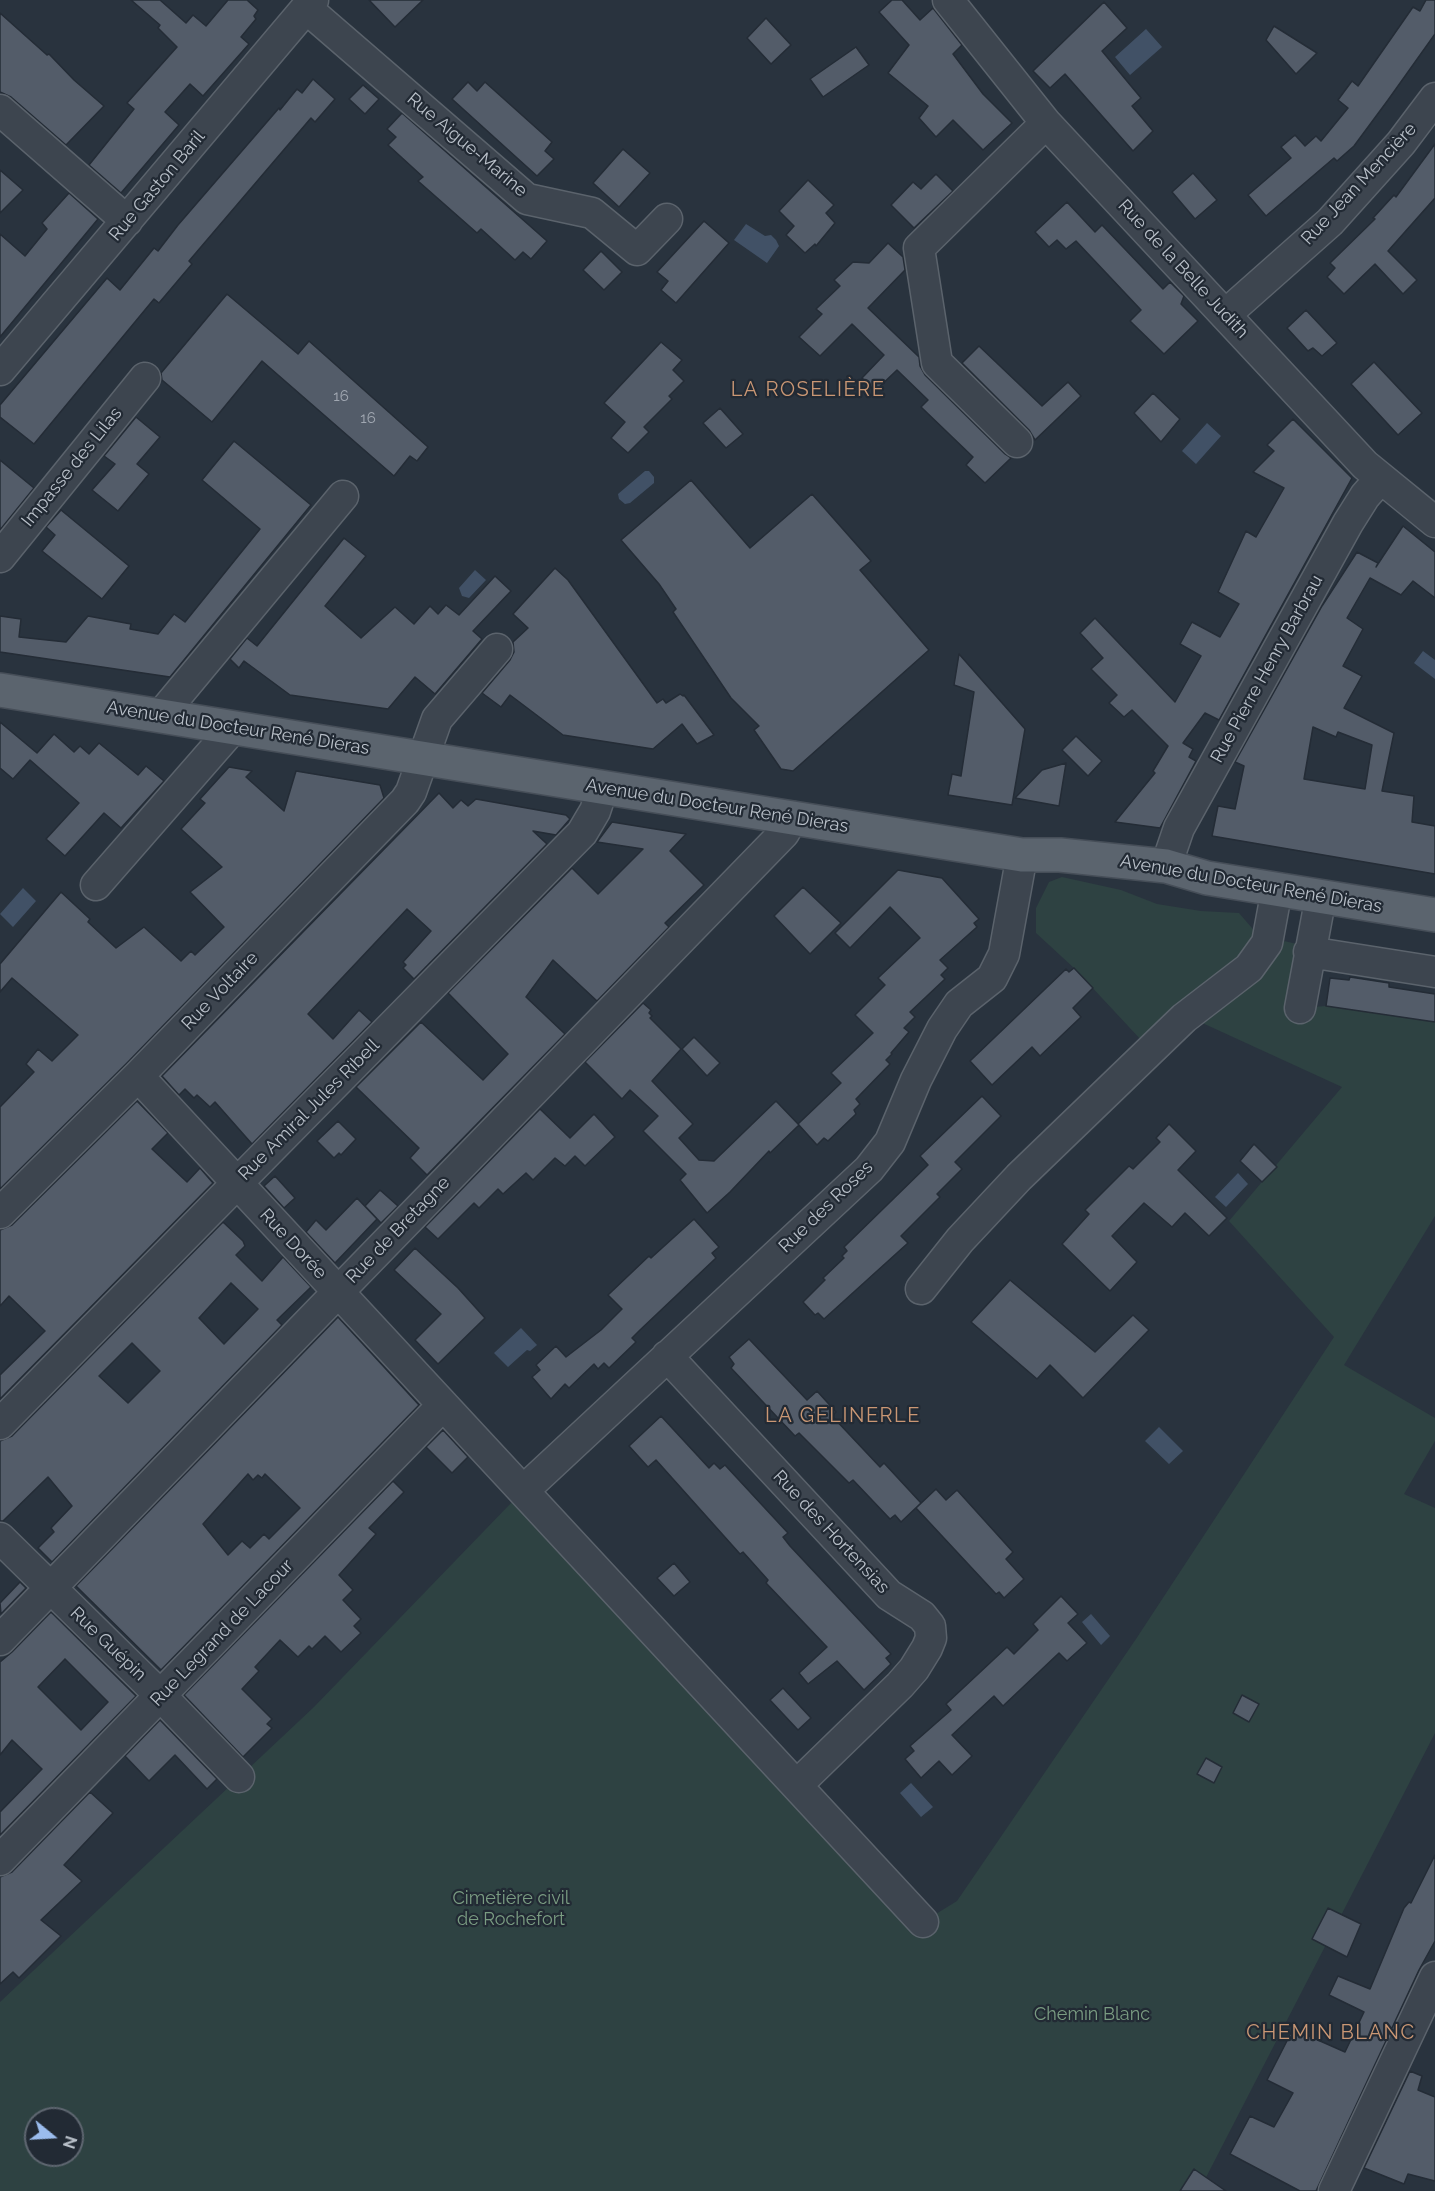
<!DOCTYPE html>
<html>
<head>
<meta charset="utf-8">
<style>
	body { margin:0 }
	#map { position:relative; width:1435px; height:2191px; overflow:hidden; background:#29333e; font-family:Raleway,sans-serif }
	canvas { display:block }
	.north { position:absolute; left:24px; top:2107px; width:60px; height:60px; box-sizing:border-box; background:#222a34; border:2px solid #5e6670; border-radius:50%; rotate:108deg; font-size:16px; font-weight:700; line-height:24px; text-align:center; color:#b9c0c9 }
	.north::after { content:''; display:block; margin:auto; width:21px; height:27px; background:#9bbced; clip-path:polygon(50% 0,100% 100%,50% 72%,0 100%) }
</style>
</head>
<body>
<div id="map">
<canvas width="1435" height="2191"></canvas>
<div class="north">N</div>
</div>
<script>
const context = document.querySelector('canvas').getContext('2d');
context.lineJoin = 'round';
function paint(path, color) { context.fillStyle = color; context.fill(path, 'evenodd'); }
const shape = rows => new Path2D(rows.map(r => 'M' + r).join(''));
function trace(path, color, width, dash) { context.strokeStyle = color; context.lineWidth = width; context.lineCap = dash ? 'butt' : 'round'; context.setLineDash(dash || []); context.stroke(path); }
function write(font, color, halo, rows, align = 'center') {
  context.font = font + ' Raleway,sans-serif'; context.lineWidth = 4.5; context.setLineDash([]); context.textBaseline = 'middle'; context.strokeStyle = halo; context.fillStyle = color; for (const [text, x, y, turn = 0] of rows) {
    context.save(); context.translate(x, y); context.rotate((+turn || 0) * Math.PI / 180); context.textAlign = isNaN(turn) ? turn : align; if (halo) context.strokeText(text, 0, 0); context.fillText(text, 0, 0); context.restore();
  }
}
paint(shape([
	[1062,877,1121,890,1157,904,1201,911,1239,913,1258,935,1297,944,1290,999,1297,1008,1326,1006,1435,1022,1435,1216,1344,1365,1435,1418,1435,1441,1404,1494,1435,1508,1435,1733,1199,2191,0,2191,0,2002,314,1707,513,1501,923,1922,957,1901,1136,1639,1334,1337,1229,1221,1342,1087,1198,1021,1142,1041,1074,968,1036,933,1036,908,1049,882],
	[36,2119,72,2119,72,2155,36,2155]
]), '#2e4242');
paint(shape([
	[1146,29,1162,47,1130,75,1115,57],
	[746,224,765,236,771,235,776,240,779,246,767,263,734,240],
	[1207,423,1221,436,1196,464,1182,451],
	[645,471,649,471,654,477,654,483,630,503,625,504,619,499,618,494],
	[475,570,486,580,469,598,462,596,459,588],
	[1423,651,1435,660,1435,679,1414,663],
	[23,888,36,901,13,927,0,914],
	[1238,1173,1248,1184,1226,1207,1215,1197],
	[521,1328,537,1345,530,1351,527,1350,508,1367,494,1353],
	[1159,1427,1183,1451,1169,1464,1145,1441],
	[1091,1614,1110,1636,1101,1645,1082,1622],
	[911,1783,933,1807,921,1817,900,1793]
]), '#415166');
const building = shape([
	[131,0,160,0,186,23,193,15,206,26,228,0,247,0,258,10,254,16,256,19,241,37,249,44,203,96,190,84,165,112,179,125,121,193,89,165,134,109,127,103,177,47,158,28,160,25,131,0],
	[369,0,423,0,395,27,369,0],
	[892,0,902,0,920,20,933,8,962,45,953,54,983,94,1012,123,983,150,953,120,936,137,919,118,928,106,888,73,909,45,879,12,892,0],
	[1426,0,1435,0,1435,34,1388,100,1354,146,1337,161,1334,158,1266,216,1248,195,1291,158,1281,147,1295,135,1305,146,1316,136,1321,141,1348,108,1338,100,1352,81,1358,86,1413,7,1420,11,1426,0],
	[1104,2,1127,28,1102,51,1141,98,1132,106,1153,131,1133,151,1065,74,1050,88,1033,71,1104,2],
	[0,13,47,55,49,54,74,80,104,106,66,145,11,97,0,92,0,13],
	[766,18,791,45,771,64,747,38,766,18],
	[1274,26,1317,53,1296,74,1266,40,1274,26],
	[856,47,869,65,823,97,810,79,856,47],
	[313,79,335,99,315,122,311,118,189,261,192,264,159,303,154,299,34,444,0,417,0,405,107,278,120,290,154,248,158,251,178,225,279,108,280,110,297,89,302,93,313,79],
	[468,82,477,91,485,82,552,142,545,151,554,159,537,176,452,99,468,82],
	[363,85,379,99,365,114,349,99,363,85],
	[402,113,547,241,531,259,523,252,515,260,481,229,477,233,418,181,423,177,388,145,396,137,387,129,402,113],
	[1435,144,1435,198,1388,251,1417,280,1403,294,1375,264,1344,294,1327,277,1335,268,1330,263,1375,219,1373,218,1394,195,1396,197,1435,144],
	[623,149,650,173,619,207,593,183,623,149],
	[0,170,23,190,0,213,0,170],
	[1193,173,1217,200,1195,219,1172,192,1193,173],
	[936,174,953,191,914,228,891,205,913,182,921,189,936,174],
	[808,180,834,205,826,213,835,223,816,246,815,244,805,253,786,235,794,226,779,211,808,180],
	[69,193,98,219,0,337,0,234,25,256,47,229,42,223,69,193],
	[1067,202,1095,232,1102,225,1163,289,1170,282,1184,296,1181,304,1198,321,1164,354,1130,321,1141,310,1076,241,1066,249,1057,240,1049,247,1035,232,1067,202],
	[704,221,729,243,676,303,661,290,668,281,657,272,704,221],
	[888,243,903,257,905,270,868,308,919,357,920,366,925,375,1005,454,1011,458,985,483,966,465,973,457,921,407,928,400,897,370,875,391,862,378,884,355,852,324,820,356,799,337,822,314,816,309,840,286,834,280,853,262,869,263,888,243],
	[601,251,622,272,604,290,583,270,601,251],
	[227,294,298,354,309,341,428,447,417,461,410,456,394,476,262,361,212,422,162,380,161,373,227,294],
	[1306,310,1337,343,1322,356,1313,348,1308,351,1287,328,1306,310],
	[661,342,682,360,673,370,684,381,669,396,672,399,644,427,649,432,628,453,611,438,625,422,604,403,661,342],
	[979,346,1042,406,1068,382,1081,396,1035,440,1029,430,962,363,979,346],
	[1374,362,1422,413,1398,435,1351,384,1374,362],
	[1153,393,1180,419,1161,442,1134,413,1153,393],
	[720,408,743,434,726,448,703,423,720,408],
	[136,417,160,437,137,464,149,474,118,511,92,490,115,464,104,456,136,417],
	[1293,419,1352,478,1219,720,1205,713,1183,743,1193,749,1189,757,1196,761,1160,828,1115,822,1155,773,1153,771,1168,746,1132,710,1124,717,1109,703,1117,695,1091,669,1103,658,1080,633,1095,618,1175,702,1201,656,1180,644,1192,622,1220,637,1239,604,1218,592,1246,531,1256,537,1284,488,1253,472,1274,451,1267,445,1293,419],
	[234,441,311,505,170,677,0,652,0,616,21,619,19,637,66,642,88,616,131,624,130,629,158,634,174,614,185,622,260,529,202,480,234,441],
	[0,460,34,488,0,530,0,460],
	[691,480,750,548,812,494,871,561,860,570,929,650,793,771,781,769,754,730,759,726,731,698,673,612,676,609,659,584,621,540,691,480],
	[61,510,129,566,102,599,42,551,55,535,46,527,61,510],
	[1403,526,1435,552,1435,598,1413,581,1401,595,1370,578,1347,618,1363,629,1343,666,1362,676,1344,708,1394,733,1382,791,1414,796,1412,822,1435,826,1435,874,1212,836,1218,806,1235,809,1244,766,1235,762,1322,606,1357,552,1378,563,1376,567,1403,526],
	[1313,727,1336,737,1338,732,1372,745,1365,789,1304,779,1313,727],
	[344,538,366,556,325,606,361,638,395,607,414,624,430,606,438,614,446,605,459,615,495,576,511,591,473,631,482,639,435,694,415,677,388,709,290,695,244,661,239,668,230,659,247,638,257,646,344,538],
	[555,568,568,580,657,703,663,699,666,703,680,694,683,696,684,695,714,735,697,744,682,724,653,749,563,735,510,695,501,707,482,693,510,660,514,652,513,642,528,628,513,614,555,568],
	[959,654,1025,729,1012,805,948,795,952,774,961,776,974,692,954,685,959,654],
	[0,722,37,753,54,734,74,752,80,746,89,754,99,743,138,775,146,766,164,781,121,828,104,813,65,856,46,839,79,803,30,760,13,779,0,768,0,722],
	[1076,736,1102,761,1088,776,1062,750,1076,736],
	[1066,763,1059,806,1015,798,1042,770,1066,763],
	[229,767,252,771,246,777,284,811,296,771,380,785,384,798,126,1064,0,1189,0,1107,34,1072,26,1064,38,1049,52,1061,78,1035,12,978,0,992,0,964,61,892,90,919,88,922,116,948,144,927,181,961,191,951,195,955,224,927,190,892,222,867,181,829,205,803,200,799,229,767],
	[439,793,453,808,461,800,468,806,476,799,566,815,570,819,556,835,533,831,547,844,414,979,403,968,406,965,403,962,431,931,407,909,308,1014,333,1039,359,1010,372,1022,252,1144,215,1102,210,1107,197,1095,194,1098,185,1089,179,1095,162,1076,439,793],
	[612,822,686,834,670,851,704,885,665,923,669,927,597,1001,553,960,526,997,565,1034,427,1175,410,1158,419,1148,356,1087,421,1022,483,1080,508,1054,448,993,572,868,598,894,643,849,597,842,612,822],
	[898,870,942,878,979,919,974,923,977,927,940,960,948,968,941,975,945,979,910,1012,915,1017,904,1028,909,1032,891,1053,892,1054,886,1060,890,1064,856,1099,860,1104,854,1110,856,1114,828,1141,824,1138,817,1145,798,1124,841,1083,831,1073,873,1033,855,1015,885,985,878,978,920,938,890,907,850,948,835,933,898,870],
	[803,887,841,923,810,954,774,916,803,887],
	[1074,968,1093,988,1073,1008,1081,1017,1040,1056,1032,1047,992,1085,970,1061,1066,969,1069,972,1074,968],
	[1350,977,1389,983,1389,987,1435,994,1435,1022,1326,1006,1330,978,1349,980,1350,977],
	[643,1003,651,1010,649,1013,652,1016,650,1018,681,1049,652,1081,693,1124,679,1138,699,1160,714,1161,776,1101,799,1125,770,1153,769,1151,730,1192,707,1213,680,1180,686,1174,643,1131,658,1116,630,1090,622,1099,585,1062,643,1003],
	[694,1037,720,1063,707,1076,682,1049,694,1037],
	[982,1096,1001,1116,955,1162,962,1169,937,1194,940,1197,901,1236,908,1243,824,1319,818,1313,815,1315,803,1302,825,1280,823,1278,844,1258,842,1256,847,1251,844,1247,928,1165,920,1156,982,1096],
	[137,1101,168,1133,152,1149,187,1182,200,1168,213,1183,0,1399,0,1375,45,1331,9,1296,0,1306,0,1230,12,1225,137,1101],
	[540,1109,570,1138,594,1114,615,1137,585,1166,575,1156,565,1166,555,1158,533,1180,526,1173,503,1194,498,1189,479,1208,474,1203,438,1239,425,1227,540,1109],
	[338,1121,356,1139,341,1155,339,1153,334,1158,317,1141,338,1121],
	[1169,1124,1196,1151,1178,1170,1227,1218,1209,1236,1185,1213,1172,1227,1144,1203,1112,1236,1137,1262,1110,1291,1062,1244,1089,1214,1085,1210,1129,1166,1133,1169,1160,1142,1156,1138,1169,1124],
	[1254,1144,1277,1167,1262,1182,1240,1161,1254,1144],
	[275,1176,295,1198,284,1208,264,1186,275,1176],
	[380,1190,398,1206,381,1223,365,1206,380,1190],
	[357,1198,377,1219,335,1263,306,1232,316,1220,326,1230,357,1198],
	[694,1219,719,1247,712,1253,716,1258,640,1330,632,1338,636,1342,609,1368,604,1363,598,1369,594,1364,569,1388,565,1384,551,1399,532,1377,540,1370,536,1365,556,1346,566,1357,601,1330,622,1309,608,1295,649,1256,651,1258,694,1219],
	[223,1222,243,1241,245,1246,236,1255,262,1281,283,1257,311,1287,277,1320,282,1325,52,1562,38,1548,54,1532,51,1528,72,1506,48,1477,3,1521,0,1521,0,1441,12,1436,223,1222],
	[231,1283,258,1309,224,1344,199,1318,231,1283],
	[132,1343,160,1371,128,1403,99,1376,132,1343],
	[415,1248,458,1288,485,1318,438,1364,415,1340,441,1314,394,1270,415,1248],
	[1010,1280,1095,1352,1133,1315,1149,1330,1083,1398,1050,1365,1037,1379,971,1322,1010,1280],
	[338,1317,419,1405,161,1670,76,1586,338,1317],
	[248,1474,253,1480,258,1475,262,1478,265,1474,300,1508,269,1539,264,1534,250,1548,242,1541,228,1555,203,1524,248,1474],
	[749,1339,807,1400,817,1391,836,1412,832,1416,880,1467,884,1463,921,1503,901,1522,895,1515,890,1519,853,1480,849,1483,799,1433,795,1436,731,1368,734,1364,729,1357,749,1339],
	[661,1416,709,1468,714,1463,720,1469,725,1465,788,1533,783,1537,790,1546,891,1654,886,1658,891,1664,864,1690,837,1661,808,1684,799,1673,827,1647,766,1583,768,1580,743,1552,740,1554,656,1460,648,1467,629,1446,661,1416],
	[443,1430,468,1457,452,1473,426,1447,443,1430],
	[393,1481,404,1492,369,1528,376,1534,339,1575,353,1590,343,1600,361,1619,354,1626,361,1633,341,1652,325,1636,312,1649,309,1646,298,1657,280,1640,255,1667,259,1671,242,1689,272,1719,267,1724,272,1728,243,1757,184,1695,393,1481],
	[936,1489,946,1500,957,1490,1013,1552,1006,1559,1024,1579,1004,1598,999,1592,996,1594,916,1508,936,1489],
	[674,1563,690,1582,674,1596,657,1578,674,1563],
	[20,1582,26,1588,1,1614,0,1603,20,1582],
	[1061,1596,1078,1614,1068,1623,1087,1643,1067,1661,1059,1653,1003,1706,994,1696,952,1735,972,1756,952,1775,939,1761,921,1778,905,1759,914,1751,910,1746,951,1710,946,1704,1007,1647,1014,1654,1038,1630,1033,1624,1061,1596],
	[51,1612,136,1696,0,1835,0,1812,42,1769,12,1740,0,1755,0,1662,12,1652,51,1612],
	[65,1659,108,1702,81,1730,38,1687,65,1659],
	[783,1688,811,1718,798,1730,770,1700,783,1688],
	[1242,1695,1259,1704,1249,1722,1233,1713,1242,1695],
	[160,1720,217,1779,207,1789,175,1755,149,1781,125,1756,160,1720],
	[1206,1758,1222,1767,1214,1783,1197,1774,1206,1758],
	[90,1792,113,1813,64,1865,82,1881,41,1920,61,1936,19,1978,13,1972,0,1984,0,1877,12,1872,90,1792],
	[1435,1855,1435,1941,1419,1970,1316,2191,1300,2191,1230,2154,1250,2116,1274,2127,1293,2093,1267,2080,1293,2029,1345,2052,1364,2012,1329,1995,1338,1976,1370,1989,1404,1908,1409,1902,1411,1903,1435,1855],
	[1328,1908,1361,1924,1347,1957,1312,1939,1328,1908],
	[1410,2071,1422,2076,1418,2090,1435,2097,1435,2181,1408,2174,1404,2184,1364,2168,1410,2071],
	[1194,2169,1226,2191,1180,2191,1194,2169]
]);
paint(building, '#535c69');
trace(building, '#242c36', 1.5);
const minor = shape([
	[948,0,1046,123,1365,465,1435,522],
	[306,8,527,199,592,213,637,250,667,219],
	[0,110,127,221],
	[1225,315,1330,222,1401,143,1435,98],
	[0,370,313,0],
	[1017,442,937,363,919,248,1046,123],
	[0,557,145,378],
	[161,715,343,496],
	[1166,866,1179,828,1348,523,1365,496,1380,479],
	[96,885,234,727],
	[1309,952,1435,972],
	[1300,1008,1321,896],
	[138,1076,923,1922],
	[0,1213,138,1076,405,801,411,792,437,719,497,649],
	[921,1289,960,1240,1019,1177,1184,1018,1249,968,1267,943,1277,889],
	[667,1356,889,1595,922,1616,930,1626,931,1638,927,1648,914,1669,900,1685,797,1785],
	[0,1424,582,833,595,811,603,787],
	[523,1491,869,1169,890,1142,916,1080,942,1029,959,1004,992,978,1004,954,1022,855],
	[0,1538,161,1696,239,1777],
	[0,1640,784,833,793,817],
	[0,1860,443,1405],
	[1334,2191,1435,1977]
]);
const major = shape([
	[0,690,1022,855,1060,855,1166,866,1207,878,1435,915]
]);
trace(minor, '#5b636c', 33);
trace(major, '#464e58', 36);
trace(minor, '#3d454f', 30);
trace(major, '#5b646e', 33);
write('15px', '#a0a7b1', null, [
	["16",341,396],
	["16",368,418]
]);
write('18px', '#b9c0c9', '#222a34', [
	["Rue Aigue-Marine",467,145,40],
	["Rue Jean Mencière",1359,184,-47],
	["Rue Gaston Baril",157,186,-50],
	["Rue de la Belle Judith",1183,269,47],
	["Impasse des Lilas",72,467,-51],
	["Rue Pierre Henry Barbrau",1267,669,-61],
	["Avenue du Docteur René Dieras",238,728,9],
	["Avenue du Docteur René Dieras",717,806,9],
	["Avenue du Docteur René Dieras",1251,884,10],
	["Rue Voltaire",220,991,-46],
	["Rue Amiral Jules Ribell",309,1110,-45],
	["Rue des Roses",826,1207,-44],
	["Rue de Bretagne",398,1230,-46],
	["Rue Dorée",293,1244,47],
	["Rue des Hortensias",831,1532,47],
	["Rue Legrand de Lacour",222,1633,-46],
	["Rue Guépin",108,1644,44]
]);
write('18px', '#7a9c82', '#222a34', [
	["Cimetière civil",511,1899],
	["de Rochefort",511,1920],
	["Chemin Blanc",1092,2015]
]);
context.letterSpacing = '1.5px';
write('20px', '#ca9774', '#222a34', [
	["LA ROSELIÈRE",808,390],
	["LA GELINERLE",843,1416],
	["CHEMIN BLANC",1331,2033]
]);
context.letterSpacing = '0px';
</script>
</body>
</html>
